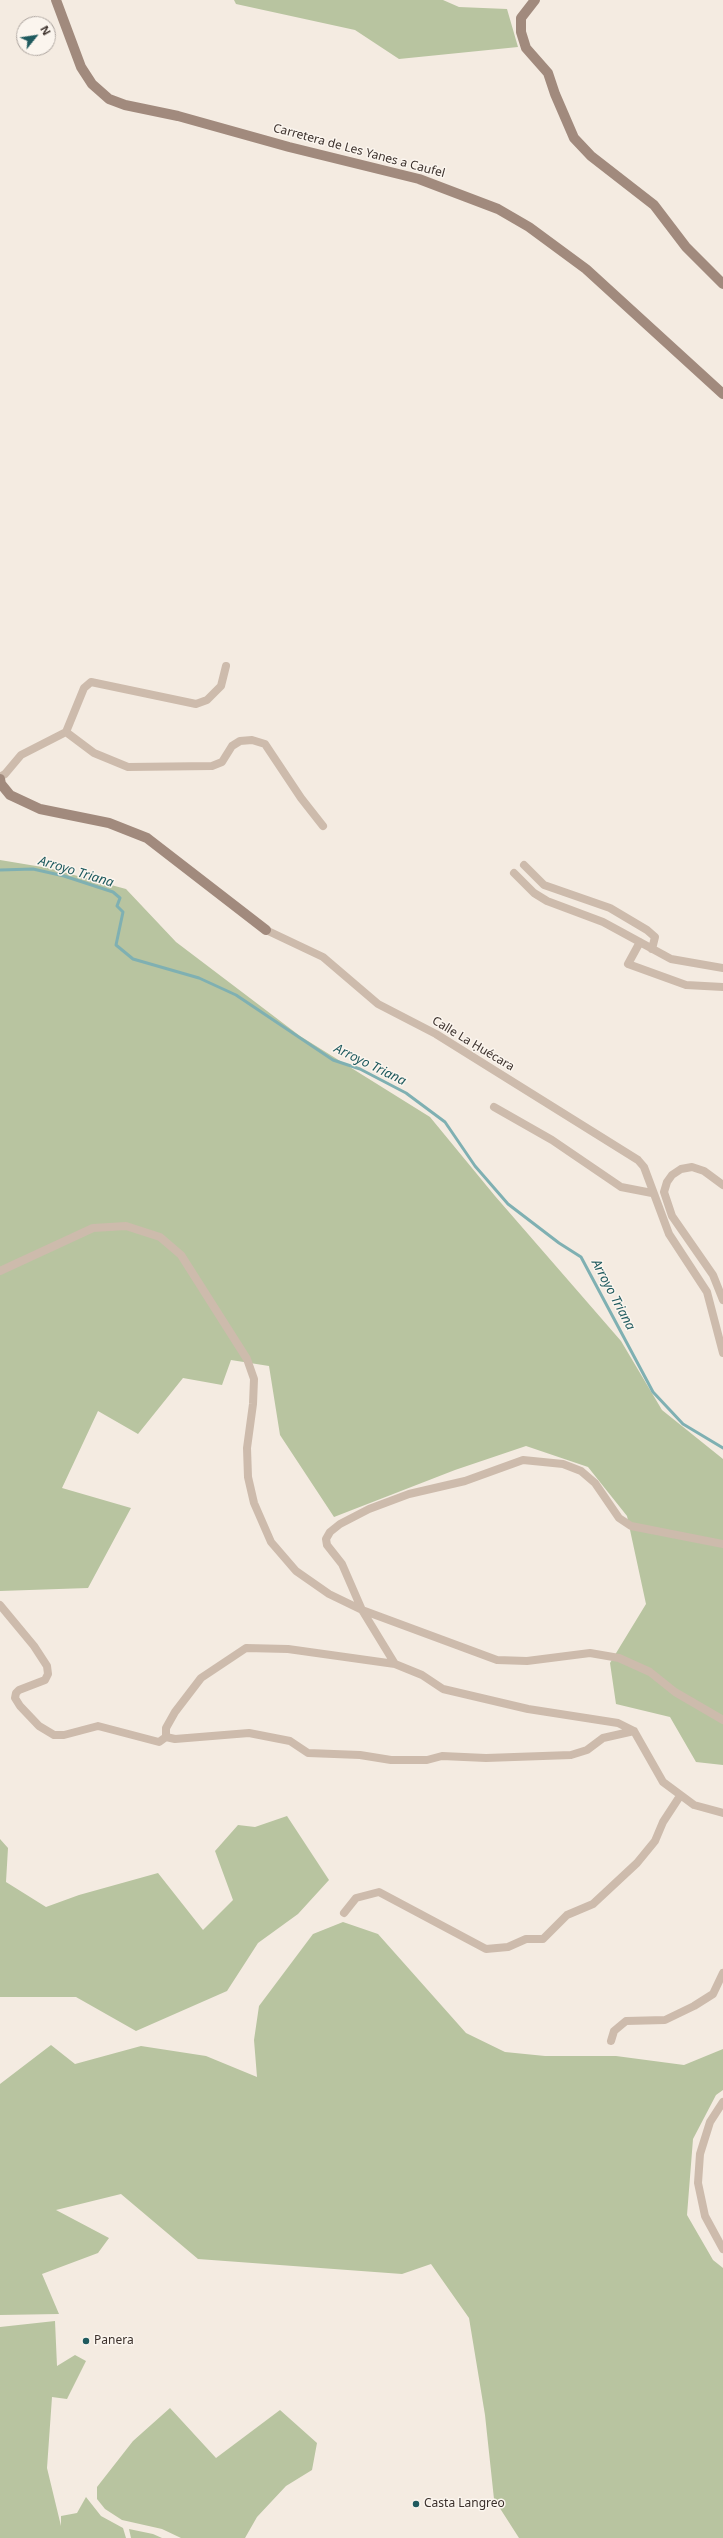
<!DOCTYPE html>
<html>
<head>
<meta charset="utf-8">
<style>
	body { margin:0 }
	#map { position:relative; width:723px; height:2538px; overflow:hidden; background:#f4ebe1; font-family:"Noto Sans",sans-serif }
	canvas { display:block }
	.north { position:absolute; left:16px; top:16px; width:40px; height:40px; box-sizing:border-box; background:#fbf5ee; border:1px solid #aea6a0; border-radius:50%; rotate:60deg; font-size:11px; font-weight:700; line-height:16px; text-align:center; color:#3b302b }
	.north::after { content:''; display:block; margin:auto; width:14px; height:18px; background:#1f5a5e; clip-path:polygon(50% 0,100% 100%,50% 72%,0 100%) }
</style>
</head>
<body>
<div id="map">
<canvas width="723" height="2538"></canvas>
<div class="north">N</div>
</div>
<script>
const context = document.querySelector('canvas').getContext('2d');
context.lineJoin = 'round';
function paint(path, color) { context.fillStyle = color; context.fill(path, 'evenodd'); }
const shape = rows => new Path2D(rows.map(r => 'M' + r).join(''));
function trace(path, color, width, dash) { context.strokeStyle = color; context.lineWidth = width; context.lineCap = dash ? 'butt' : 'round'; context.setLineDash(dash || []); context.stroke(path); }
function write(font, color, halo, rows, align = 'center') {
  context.font = font + ' "Noto Sans",sans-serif'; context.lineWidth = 3; context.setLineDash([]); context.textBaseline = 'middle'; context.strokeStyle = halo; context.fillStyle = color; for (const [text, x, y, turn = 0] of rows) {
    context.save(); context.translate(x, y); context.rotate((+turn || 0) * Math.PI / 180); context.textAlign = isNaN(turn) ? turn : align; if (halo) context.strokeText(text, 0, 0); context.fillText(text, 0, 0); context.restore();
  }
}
paint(shape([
	[234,0,443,0,459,7,507,9,518,47,399,59,355,30,236,4],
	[0,860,48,868,126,889,176,942,300,1036,430,1117,495,1196,621,1341,662,1410,723,1459,723,1765,696,1762,670,1717,616,1704,610,1663,646,1604,627,1516,588,1467,526,1446,455,1470,334,1517,280,1435,269,1366,231,1360,222,1385,183,1378,138,1434,98,1411,62,1488,131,1508,88,1588,0,1591],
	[287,1816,329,1880,298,1914,258,1943,227,1991,136,2031,76,1997,0,1997,0,1839,8,1848,6,1882,46,1907,79,1895,158,1873,203,1930,233,1900,215,1851,238,1825,255,1827],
	[343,1922,378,1934,466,2033,505,2052,545,2056,616,2056,684,2065,723,2049,723,2090,716,2095,693,2139,687,2215,713,2260,723,2268,723,2538,519,2538,494,2499,485,2415,469,2318,431,2264,402,2274,198,2259,121,2194,56,2210,109,2238,98,2253,42,2274,59,2314,0,2315,0,2084,51,2045,75,2064,141,2046,206,2056,257,2077,254,2040,259,2006,313,1934],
	[55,2321,57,2366,75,2355,86,2361,67,2399,52,2397,47,2468,61,2526,61,2516,77,2513,86,2497,101,2516,123,2528,126,2538,0,2538,0,2327],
	[170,2408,216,2458,280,2410,317,2443,312,2470,286,2486,257,2517,245,2538,181,2538,162,2529,122,2520,105,2509,97,2499,97,2487,133,2441],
	[129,2529,153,2534,162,2538,131,2538]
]), '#b8c4a0');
trace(shape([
	[0,870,33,869,64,876,113,892,120,898,117,906,123,912,116,945,133,959,199,978,236,995,333,1060,360,1069,406,1093,445,1122,475,1166,508,1204,559,1243,581,1257,653,1392,683,1424,723,1448]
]), '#7fb0b2', 3);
trace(shape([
	[66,732,94,753,128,767,212,766,222,762,232,746,240,741,252,740,265,744,301,798,323,826],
	[0,777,5,774,21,755,66,732,84,688,91,682,196,704,207,700,221,686,226,666],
	[524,865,544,885,610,908,647,930,655,937,652,949],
	[514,873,534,893,547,901,603,922,671,959,723,968],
	[266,930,323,957,378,1004,436,1034,638,1160,644,1167,669,1234,707,1292,723,1353],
	[640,942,628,964,686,985,723,987],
	[494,1107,552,1140,621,1187,652,1193],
	[723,1185,704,1171,692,1167,681,1169,672,1175,667,1182,664,1192,672,1216,713,1275,723,1300],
	[0,1271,93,1228,126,1226,160,1237,181,1255,247,1359,254,1379,253,1404,247,1448,248,1477,254,1503,271,1542,296,1571,329,1594,362,1610,497,1660,527,1661,590,1653,619,1658,650,1672,675,1692,723,1720],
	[0,1605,34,1646,47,1666,48,1674,45,1680,19,1690,16,1693,15,1698,20,1706,39,1726,54,1735,64,1735,98,1726,159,1742,166,1737,175,1739,249,1733,290,1741,308,1753,360,1755,391,1760,427,1760,442,1756,486,1758,571,1755,587,1750,603,1738,634,1731],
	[395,1664,362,1610,342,1564,327,1545,326,1539,330,1532,340,1524,369,1509,409,1494,465,1481,523,1460,563,1464,581,1471,595,1483,619,1518,631,1526,723,1544],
	[166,1737,166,1728,175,1712,201,1678,246,1648,288,1649,395,1664,422,1675,443,1689,528,1709,618,1723,634,1731,663,1782,694,1805,723,1813],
	[344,1913,356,1898,379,1892,486,1949,508,1947,526,1939,543,1939,567,1915,593,1904,637,1863,655,1841,663,1822,680,1796],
	[611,2041,614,2031,626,2021,665,2020,694,2006,713,1994,723,1973],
	[723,2102,710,2122,700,2154,698,2183,705,2216,723,2249]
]), '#cdbbac', 8);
trace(shape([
	[56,0,81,67,92,84,109,99,125,105,178,116,289,147,419,179,498,209,529,227,586,269,723,394],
	[535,0,521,18,521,32,526,48,548,73,555,94,574,138,591,156,654,205,686,247,723,284],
	[0,779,1,784,10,795,40,809,109,823,147,838,266,930]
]), '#a18a7d', 10);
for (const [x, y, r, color] of [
	[86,2341,4,"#1f5a5e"],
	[416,2504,4,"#1f5a5e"]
]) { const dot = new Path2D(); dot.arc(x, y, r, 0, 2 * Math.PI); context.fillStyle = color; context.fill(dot); trace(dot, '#fbf5ee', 1.5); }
write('12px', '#3b302b', '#fbf5ee', [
	["Carretera de Les Yanes a Caufel",359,151,15],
	["Calle La Ḥuécara",473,1044,31]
]);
write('12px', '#3b302b', '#fbf5ee', [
	["Panera",94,2341],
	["Casta Langreo",424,2504]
], 'left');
write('italic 13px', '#1f5a5e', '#fbf5ee', [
	["Arroyo Triana",76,872,17],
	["Arroyo Triana",370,1065,26],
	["Arroyo Triana",613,1295,62]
]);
</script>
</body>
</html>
